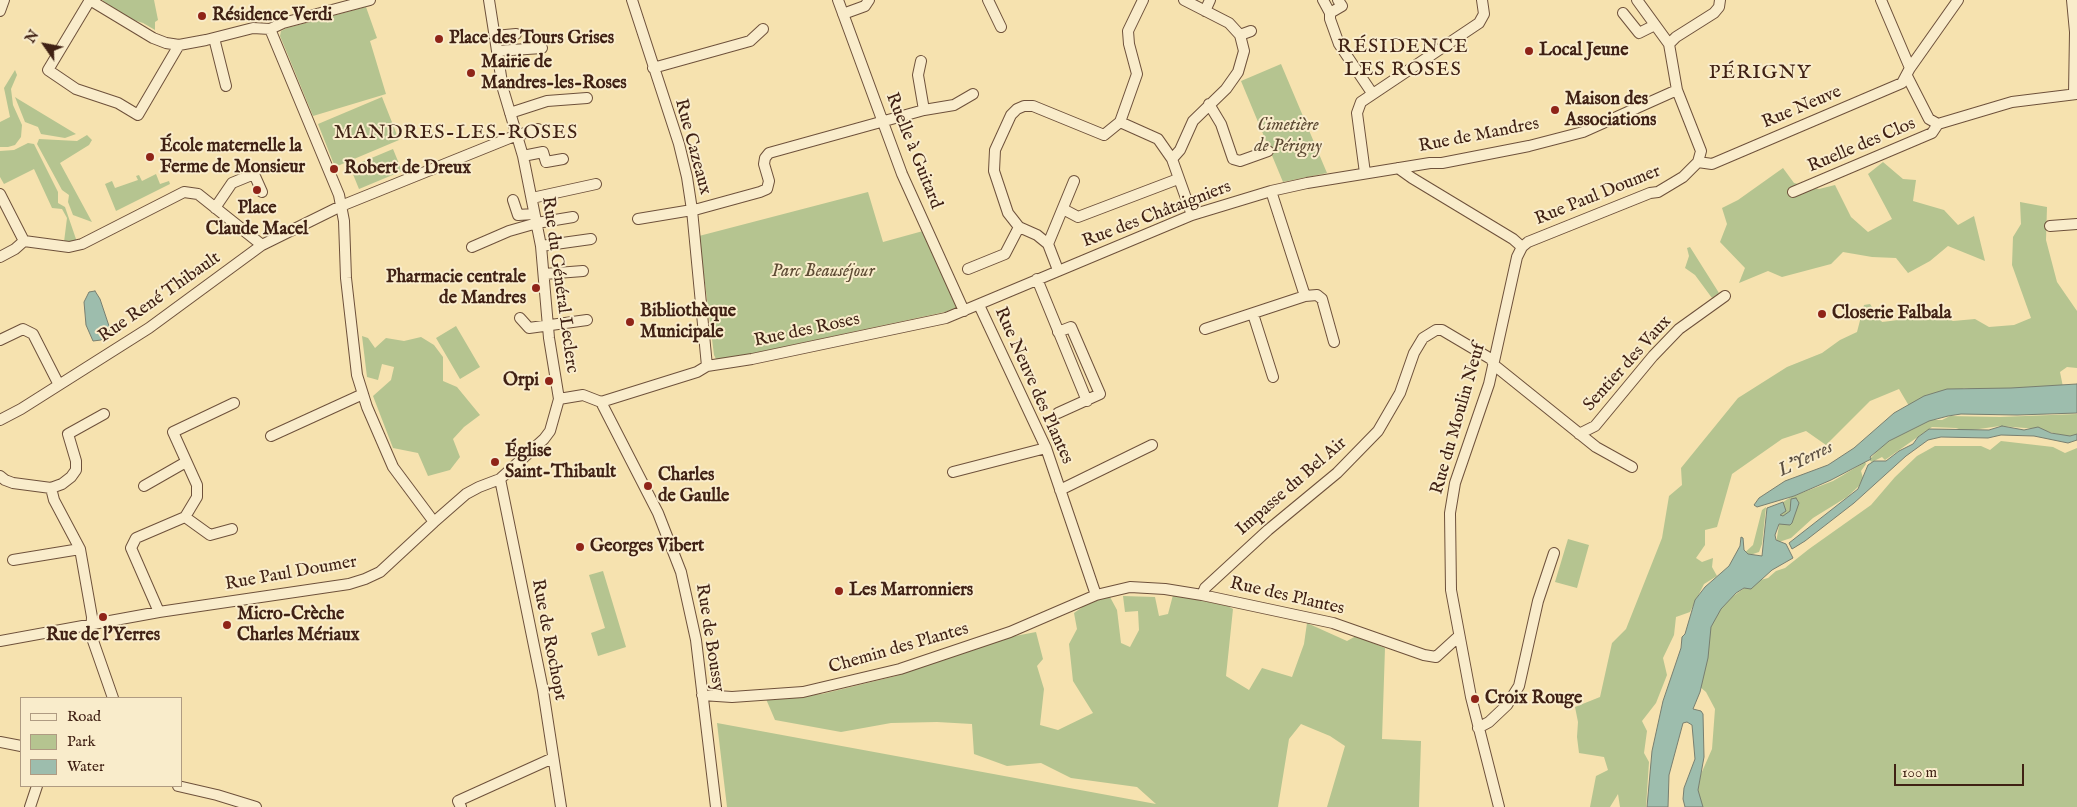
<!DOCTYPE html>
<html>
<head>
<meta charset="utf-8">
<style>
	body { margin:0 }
	#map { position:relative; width:2077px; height:807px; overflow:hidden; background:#f6e2af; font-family:"IM FELL English",serif }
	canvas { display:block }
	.legend { position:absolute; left:20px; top:697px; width:162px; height:90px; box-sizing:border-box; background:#f9eccb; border:1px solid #af9b82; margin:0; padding:6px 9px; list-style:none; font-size:15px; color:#402114 }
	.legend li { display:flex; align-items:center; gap:10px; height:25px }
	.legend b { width:25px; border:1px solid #af9b82 }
	.north { position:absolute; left:20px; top:20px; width:50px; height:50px; -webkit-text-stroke:4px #f9eccb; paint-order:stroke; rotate:303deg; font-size:14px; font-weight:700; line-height:20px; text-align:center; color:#402114 }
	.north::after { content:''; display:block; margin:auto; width:18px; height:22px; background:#402114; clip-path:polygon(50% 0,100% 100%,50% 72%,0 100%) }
	.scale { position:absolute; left:1894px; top:764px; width:130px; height:22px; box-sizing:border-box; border:2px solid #402114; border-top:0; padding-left:6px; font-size:15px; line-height:18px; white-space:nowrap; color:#402114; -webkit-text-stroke:4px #f9eccb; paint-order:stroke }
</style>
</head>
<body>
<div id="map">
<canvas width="2077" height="807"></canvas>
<ul class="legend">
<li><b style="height:6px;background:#f9eccb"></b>Road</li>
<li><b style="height:14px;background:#b5c490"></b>Park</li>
<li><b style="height:14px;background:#9dbdad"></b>Water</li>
</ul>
<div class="north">N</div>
<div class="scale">100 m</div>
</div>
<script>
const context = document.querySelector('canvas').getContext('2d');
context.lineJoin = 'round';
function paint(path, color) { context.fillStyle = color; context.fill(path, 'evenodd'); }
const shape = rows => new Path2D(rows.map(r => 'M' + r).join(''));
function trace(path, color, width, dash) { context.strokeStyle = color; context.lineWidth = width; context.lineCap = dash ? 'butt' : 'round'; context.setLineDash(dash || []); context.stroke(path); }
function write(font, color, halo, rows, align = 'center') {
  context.font = font + ' "IM FELL English",serif'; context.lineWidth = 4; context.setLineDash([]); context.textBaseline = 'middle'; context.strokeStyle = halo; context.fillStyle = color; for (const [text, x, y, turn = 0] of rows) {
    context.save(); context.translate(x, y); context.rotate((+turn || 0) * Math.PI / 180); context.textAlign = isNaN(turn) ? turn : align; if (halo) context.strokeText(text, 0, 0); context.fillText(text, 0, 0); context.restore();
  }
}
paint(shape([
	[103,0,154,0,158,20,155,22,155,30,143,23,127,18,103,1],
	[366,7,377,38,370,41,386,94,313,116,280,36,281,31,287,28],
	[1281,64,1327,173,1283,182,1241,81],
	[15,70,17,75,11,89,13,105,22,125,21,137,15,145,8,147,0,147,0,122,10,117,4,88],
	[15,97,18,99,76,134,65,138,41,134,38,127,25,122],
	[382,97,399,140,335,167,318,124],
	[87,135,92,140,89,145,60,163,92,222,73,215,68,202,69,195,62,190,37,144,39,139,77,141],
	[28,143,34,144,58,192,58,203,65,207,77,242,64,242,67,218,62,209,52,208,34,169,4,184,0,177,0,151,14,150],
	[393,149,402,171,359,189,350,167],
	[1883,162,1903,179,1916,180,1913,201,1944,210,1958,225,1974,216,1985,261,1948,246,1930,261,1908,273,1896,258,1872,257,1843,252,1831,264,1782,277,1768,271,1739,283,1745,268,1720,242,1727,224,1722,208,1738,200,1783,168,1794,183,1819,189,1835,185,1851,217,1868,232,1892,219,1868,174],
	[156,174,160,184,169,181,170,184,116,211,105,184,112,181,115,188,138,180,136,176,139,175,142,181],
	[868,192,883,242,923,231,957,308,945,312,717,361,714,355,699,236],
	[2020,202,2047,207,2046,240,2057,282,2077,311,2077,368,2067,367,2060,372,2063,387,1980,394,1970,389,1964,388,1956,393,1927,395,1909,406,1899,389,1870,401,1826,445,1806,431,1782,439,1732,474,1717,527,1705,530,1705,545,1696,558,1702,562,1713,558,1712,567,1717,576,1704,584,1690,612,1676,617,1674,635,1663,658,1667,675,1656,703,1642,721,1647,731,1644,753,1649,762,1646,807,1620,807,1618,794,1610,807,1590,807,1596,776,1608,770,1604,757,1579,753,1577,737,1578,722,1575,707,1600,697,1612,643,1626,629,1662,538,1669,496,1682,485,1681,468,1738,398,1787,367,1822,353,1840,340,1857,332,1864,305,1870,304,1882,322,1938,315,1953,321,1975,319,1989,327,2014,325,2031,318,2012,265,2013,237,2021,224],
	[1690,247,1719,293,1712,298,1695,275,1685,268,1689,256,1687,248],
	[456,326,480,367,460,379,436,338],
	[362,336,368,338,375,348,386,338,404,341,421,337,434,345,443,357,443,381,457,387,480,415,464,427,453,439,460,457,450,470,428,476,418,453,393,448,373,396,391,380,394,367,382,364,378,380,367,377],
	[2077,414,2077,434,2069,437,2038,429,2000,426,1965,431,1956,428,1932,427,1885,460,1882,457,1872,462,1869,460,1883,445,1893,439,1930,420,1942,420,1950,416,2000,417],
	[2001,441,2053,447,2065,453,2077,448,2077,807,1696,807,1695,799,1701,774,1712,749,1715,709,1706,692,1700,687,1710,628,1715,615,1732,597,1753,582,1768,578,1776,571,1785,568,1809,549,1871,505,1895,477,1917,456,1935,446,1981,446,1990,450],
	[1865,462,1866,464,1861,471,1863,478,1859,486,1847,497,1813,518,1791,538,1776,543,1783,502,1791,497,1833,481],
	[1766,507,1762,544,1759,552,1738,559,1753,545,1762,510],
	[1568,539,1589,545,1577,588,1555,582],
	[603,571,626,647,598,656,591,633,605,628,589,575],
	[1173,595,1228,606,1233,609,1226,676,1249,690,1262,668,1292,677,1304,644,1307,623,1347,641,1356,636,1385,648,1382,739,1421,741,1419,807,1327,807,1345,746,1330,736,1301,724,1289,739,1278,807,727,807,717,723,1156,804,1137,787,1071,778,1041,763,1007,766,974,754,972,724,937,722,891,723,841,732,775,720,766,699,822,694,896,676,994,640,1036,632,1043,659,1037,666,1044,689,1040,725,1058,730,1093,713,1073,681,1069,644,1077,629,1074,613,1091,601,1110,597,1117,610,1121,643,1130,647,1139,630,1138,611,1125,612,1123,596,1155,597,1159,616,1168,614]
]), '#b5c490');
const water = shape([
	[95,291,100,299,110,329,108,335,101,340,93,341,86,325,84,302,89,292,95,291],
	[2077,384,2077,413,2017,415,1961,414,1948,416,1929,421,1889,441,1870,457,1871,459,1831,480,1794,496,1757,507,1754,505,1759,498,1785,481,1828,465,1854,448,1894,413,1924,396,1947,389,2011,388,2077,384],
	[2002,426,2024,430,2038,427,2051,433,2070,436,2077,434,2077,440,2068,443,2034,436,2001,435,1988,438,1941,437,1928,440,1906,456,1854,503,1805,541,1792,549,1789,543,1858,489,1868,465,1874,461,1886,461,1899,451,1913,444,1918,437,1929,429,1989,430,2002,426],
	[1796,498,1799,503,1792,523,1790,525,1779,524,1775,535,1776,540,1786,544,1793,558,1772,570,1751,589,1744,588,1736,593,1721,609,1711,627,1708,658,1700,692,1693,709,1701,711,1703,714,1704,757,1698,790,1703,807,1685,807,1683,799,1684,788,1695,759,1692,725,1687,722,1683,723,1669,775,1668,807,1647,807,1652,751,1663,701,1681,648,1682,637,1685,634,1695,600,1705,587,1729,566,1740,546,1741,537,1743,538,1744,550,1748,554,1762,556,1767,508,1783,502,1786,511,1780,515,1783,516,1790,511,1791,499,1796,498]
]);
paint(water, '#9dbdad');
trace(water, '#787f70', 1);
const minor = shape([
	[90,0,153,38,166,43,179,45,206,40,253,28,270,29,339,195,344,221,346,278,357,375,367,407,393,467,434,522],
	[90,0,48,70,76,89,118,103,138,115,179,45],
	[632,0,679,144,687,177,692,210,707,366],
	[838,0,902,174,964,311],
	[988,0,1001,27],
	[1323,0,1330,13,1330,19,1339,44,1372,93],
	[1637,0,1669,44],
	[1881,0,1910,68],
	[2072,0,2075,32,2074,94],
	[0,11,4,0],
	[1205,11,1210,0],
	[1330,13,1342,6,1338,0],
	[1623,13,1639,33,1655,25],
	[843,14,865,6,869,0],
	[270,29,283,23,370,0],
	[1240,35,1251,31],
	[495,36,516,34],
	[214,38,226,86],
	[497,51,542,48],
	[921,61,918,75,924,110],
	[653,68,750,41,763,29],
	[1907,76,1929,119,1938,124,2012,102,2077,94],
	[1209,104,1221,124,1233,159,1240,161,1268,151],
	[510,113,547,101,587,98],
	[1120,122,1137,74,1129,44,1128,31,1143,0],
	[1120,122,1158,139,1172,159,1192,215],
	[523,156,543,152,546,162,563,159],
	[1172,159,1180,150,1193,121,1226,89,1238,72,1244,51,1240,35,1229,23,1184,0],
	[1698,162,1712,164,1902,83,1910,68,1958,0],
	[1398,168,1412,178,1513,239,1522,247],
	[1365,173,1357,113,1361,102,1479,23,1484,14,1482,0],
	[1793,192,1932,133,1938,124],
	[0,194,24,241],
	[532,198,596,184],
	[513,200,518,215,534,214],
	[215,208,232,183,254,174,262,192],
	[1063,209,1078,217,1178,179],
	[638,219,698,209,760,192,767,189,769,181,764,164,765,158,769,153,924,110,954,105,973,94],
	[2050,226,2077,224],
	[1048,244,1074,181],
	[541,246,591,239],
	[472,247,509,231,537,223,573,217],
	[0,257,15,249,24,241,69,247,82,244,184,192,198,194,262,245],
	[968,269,1005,254,1019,227],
	[1058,270,1048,244,1037,235,1019,227,1008,213,994,171,995,150,1011,115,1017,109,1024,106,1033,106,1104,135,1120,122],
	[544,274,583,271],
	[1037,279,1087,401],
	[1305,296,1317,295,1322,299,1334,342],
	[979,305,1046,448,1096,595],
	[1253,314,1273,377],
	[520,318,529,328,587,320],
	[1205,329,1305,296,1271,191],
	[0,340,23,329,33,334,59,385],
	[559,399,583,395,601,402],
	[601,402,697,372,707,366,752,359,946,318,1192,215,1271,191,1307,183,1430,163,1442,163,1529,146,1583,132,1677,90],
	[601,402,658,513,681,572,696,640,716,807],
	[1058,413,1100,394,1071,327,1058,332],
	[104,414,68,434,76,461,76,470,71,477,62,484,51,488,54,500,80,549,92,617,91,635,113,698],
	[0,420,21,409,149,328,262,245,341,206,512,137,538,129],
	[1579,434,1595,426,1653,356,1679,329,1725,296],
	[271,436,363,394],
	[953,472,1046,448],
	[0,476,5,480,13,483,51,488],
	[500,479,543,690,561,807],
	[144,486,186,462],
	[1060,490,1152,445],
	[185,517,210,535,232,529],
	[13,560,80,549],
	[1202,595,1205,588,1268,530,1337,473,1378,431,1400,393,1414,353,1423,338,1436,330,1442,330,1491,359,1494,365,1596,447,1632,467],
	[159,612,131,548,136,538,185,517,197,497,197,485,173,432,234,403],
	[0,641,159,612,349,584,365,579,380,572,434,522,466,494,479,487,500,479,544,439,550,431,559,399,549,338,541,246,523,156,503,89,489,0],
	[702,695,732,697,803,692,900,669,1010,632,1096,595,1130,587,1165,589,1202,595,1333,623,1424,655,1436,657,1459,636],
	[1478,728,1489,722,1507,705,1519,686,1538,601,1554,553],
	[0,742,21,746],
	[178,786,217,795,256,807],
	[30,807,37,786],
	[461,807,458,801,553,758],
	[1499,807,1471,697,1451,590,1450,513,1455,483,1489,384,1517,257,1522,247,1528,242,1650,193,1658,192,1683,177,1698,162,1701,151,1677,90,1669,44,1676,37,1714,13,1719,7,1720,0]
]);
trace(minor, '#6e513b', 12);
trace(minor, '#f9eccb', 10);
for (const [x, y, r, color] of [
	[202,16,5,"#8f2418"],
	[439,39,5,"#8f2418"],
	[1529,51,5,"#8f2418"],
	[471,73,5,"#8f2418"],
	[1555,110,5,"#8f2418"],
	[150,157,5,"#8f2418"],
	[334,169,5,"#8f2418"],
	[257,190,5,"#8f2418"],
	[536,288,5,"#8f2418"],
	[1822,314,5,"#8f2418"],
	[630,322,5,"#8f2418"],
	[549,381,5,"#8f2418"],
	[495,462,5,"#8f2418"],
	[648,486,5,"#8f2418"],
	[580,547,5,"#8f2418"],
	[839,591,5,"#8f2418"],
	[103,617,5,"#8f2418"],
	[227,625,5,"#8f2418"],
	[1475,699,5,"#8f2418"]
]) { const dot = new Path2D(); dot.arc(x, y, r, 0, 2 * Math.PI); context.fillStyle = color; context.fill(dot); trace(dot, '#f9eccb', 2); }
write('bold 18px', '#402114', '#f9eccb', [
	["Résidence Verdi",212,16],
	["Place des Tours Grises",449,39],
	["Local Jeune",1539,51],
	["Mairie de",481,63],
	["Mandres-les-Roses",481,84],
	["Maison des",1565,100],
	["Associations",1565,121],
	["École maternelle la",160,147],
	["Ferme de Monsieur",160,168],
	["Robert de Dreux",344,169],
	["Place",257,209,"center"],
	["Claude Macel",257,230,"center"],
	["Pharmacie centrale",526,278,"right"],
	["de Mandres",526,299,"right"],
	["Bibliothèque",640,312],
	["Municipale",640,333],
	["Closerie Falbala",1832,314],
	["Orpi",539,381,"right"],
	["Église",505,452],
	["Saint-Thibault",505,473],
	["Charles",658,476],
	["de Gaulle",658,497],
	["Georges Vibert",590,547],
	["Les Marronniers",849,591],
	["Micro-Crèche",237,615],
	["Charles Mériaux",237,636],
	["Rue de l'Yerres",103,636,"center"],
	["Croix Rouge",1485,699]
], 'left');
write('18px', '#402114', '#f9eccb', [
	["Rue Neuve",1802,108,-23],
	["Rue de Mandres",1479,136,-11],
	["Ruelle des Clos",1862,146,-23],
	["Rue Cazeaux",692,147,75],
	["Ruelle à Guitard",913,151,68],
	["Rue Paul Doumer",1598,196,-22],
	["Rue des Châtaigniers",1157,215,-21],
	["Rue du Général Leclerc",559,285,82],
	["Rue René Thibault",160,298,-35],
	["Rue des Roses",807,331,-12],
	["Sentier des Vaux",1628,364,-48],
	["Rue Neuve des Plantes",1033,386,66],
	["Rue du Moulin Neuf",1459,419,-74],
	["Impasse du Bel Air",1292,487,-41],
	["Rue Paul Doumer",291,574,-10],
	["Rue des Plantes",1287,597,13],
	["Rue de Boussy",709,638,81],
	["Rue de Rochopt",548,640,79],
	["Chemin des Plantes",899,649,-16]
]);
write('italic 18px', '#5d4a33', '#f9eccb', [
	["Cimetière",1288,126],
	["de Périgny",1288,147],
	["Parc Beauséjour",823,272]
]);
write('italic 19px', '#5c5042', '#f9eccb', [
	["L'Yerres",1806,460,-26]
]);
context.letterSpacing = '1px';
write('20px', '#402114', '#f9eccb', [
	["RÉSIDENCE",1403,48],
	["LES ROSES",1403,71],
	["PÉRIGNY",1760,74],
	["MANDRES-LES-ROSES",456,134]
]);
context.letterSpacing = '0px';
</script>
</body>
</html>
